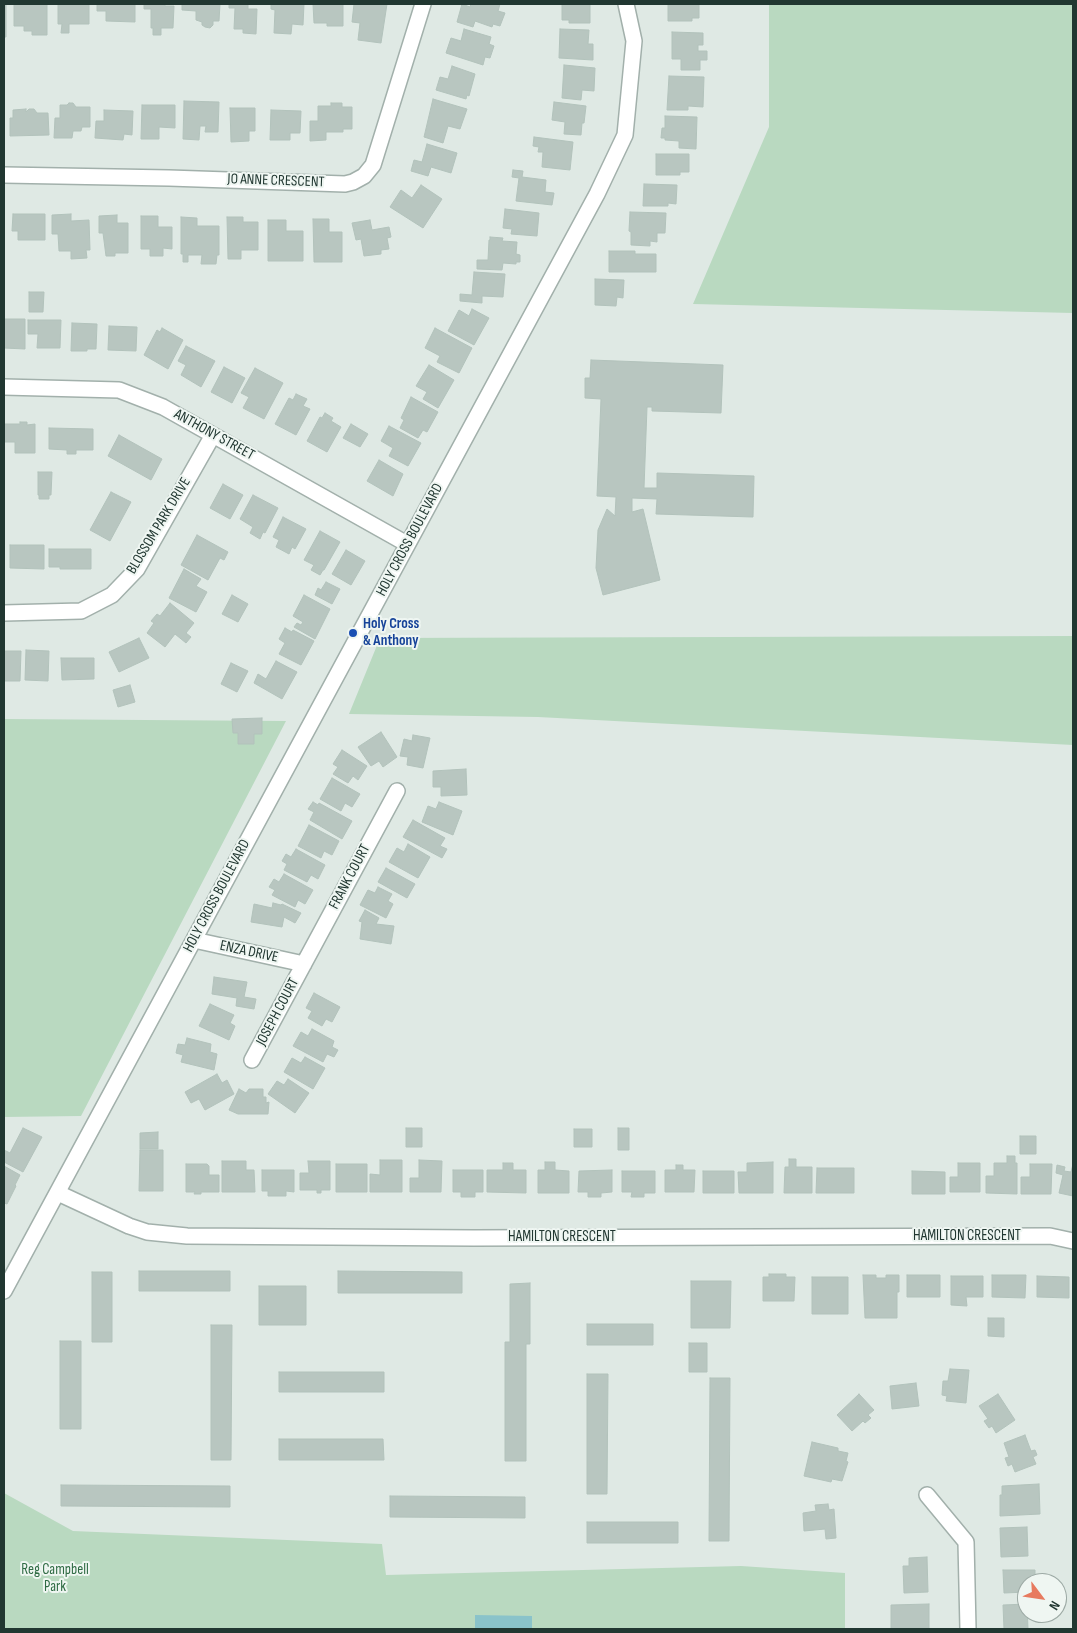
<!DOCTYPE html>
<html>
<head>
<meta charset="utf-8">
<style>
	body { margin:0 }
	#map { position:relative; width:1077px; height:1633px; overflow:hidden; background:#dfe9e4; font-family:"Sofia Sans Condensed",sans-serif }
	canvas { display:block }
	.frame { position:absolute; inset:0; border:5px solid #213731; pointer-events:none }
	.north { position:absolute; left:1017px; top:1573px; width:50px; height:50px; box-sizing:border-box; background:#eff6f2; border:1px solid #9daaa5; border-radius:50%; rotate:121deg; font-size:14px; font-weight:700; line-height:20px; text-align:center; color:#213731 }
	.north::after { content:''; display:block; margin:auto; width:18px; height:22px; background:#e77a5f; clip-path:polygon(50% 0,100% 100%,50% 72%,0 100%) }
</style>
</head>
<body>
<div id="map">
<canvas width="1077" height="1633"></canvas>
<div class="frame"></div>
<div class="north">N</div>
</div>
<script>
const context = document.querySelector('canvas').getContext('2d');
context.lineJoin = 'round';
function paint(path, color) { context.fillStyle = color; context.fill(path, 'evenodd'); }
const shape = rows => new Path2D(rows.map(r => 'M' + r).join(''));
function trace(path, color, width, dash) { context.strokeStyle = color; context.lineWidth = width; context.lineCap = dash ? 'butt' : 'round'; context.setLineDash(dash || []); context.stroke(path); }
function write(font, color, halo, rows, align = 'center') {
  context.font = font + ' "Sofia Sans Condensed",sans-serif'; context.lineWidth = 4; context.setLineDash([]); context.textBaseline = 'middle'; context.strokeStyle = halo; context.fillStyle = color; for (const [text, x, y, turn = 0] of rows) {
    context.save(); context.translate(x, y); context.rotate((+turn || 0) * Math.PI / 180); context.textAlign = isNaN(turn) ? turn : align; if (halo) context.strokeText(text, 0, 0); context.fillText(text, 0, 0); context.restore();
  }
}
paint(shape([
	[769,4,1073,4,1073,313,693,304,769,127],
	[1073,636,1073,745,538,717,349,714,380,638],
	[4,719,286,721,81,1116,4,1117],
	[4,1493,73,1531,382,1544,386,1575,741,1566,845,1573,845,1629,4,1629]
]), '#b9d9c0');
paint(shape([
	[475,1615,532,1616,532,1629,475,1629]
]), '#8ac3ca');
const building = shape([
	[4,4,6,4,6,37,4,37,4,4],
	[14,4,47,4,47,35,32,35,32,31,24,31,24,26,14,26,14,4],
	[58,4,89,4,89,24,69,24,69,33,61,33,62,24,58,24,58,4],
	[97,4,135,4,135,22,106,21,106,11,97,11,97,4],
	[144,4,165,4,165,6,174,6,173,28,161,28,161,35,153,35,153,28,151,28,151,9,144,9,144,4],
	[182,4,220,4,219,21,213,21,213,25,210,28,205,27,202,25,202,22,196,20,196,11,182,10,182,4],
	[229,4,248,4,248,9,257,9,256,34,243,33,243,29,234,29,235,8,229,8,229,4],
	[271,4,304,4,303,25,292,24,291,34,274,33,275,10,271,9,271,4],
	[313,4,343,4,343,26,327,26,327,23,314,23,313,4],
	[354,4,387,4,381,43,358,40,360,23,352,22,354,4],
	[462,4,470,7,471,4,500,4,498,11,505,13,500,26,493,24,492,27,475,21,473,27,457,22,462,4],
	[562,4,590,4,590,23,569,23,569,20,562,20,562,4],
	[668,4,699,4,699,18,692,18,692,21,668,21,668,4],
	[464,29,491,37,489,44,494,46,490,58,485,57,483,65,446,53,451,38,461,41,464,29],
	[560,29,589,30,588,44,593,44,593,60,559,58,560,29],
	[672,32,703,33,703,45,698,45,698,51,707,51,707,60,700,60,700,70,681,70,681,59,672,59,672,32],
	[564,65,595,68,594,91,582,90,581,100,562,98,564,65],
	[452,66,475,74,469,96,467,95,466,99,436,90,440,77,448,79,452,66],
	[669,76,704,77,703,107,688,106,688,110,667,110,669,76],
	[433,99,467,109,460,129,448,126,443,143,424,137,433,99],
	[184,101,219,102,218,132,205,132,206,126,200,126,199,140,183,139,184,101],
	[554,102,586,106,584,123,582,123,581,135,564,134,565,122,552,120,554,102],
	[69,103,73,103,76,107,90,107,90,127,82,127,81,131,73,131,72,138,54,138,55,118,60,118,60,105,67,105,69,103],
	[331,103,342,103,342,107,352,107,352,129,343,129,343,132,326,132,326,140,310,141,310,121,318,121,318,106,331,106,331,103],
	[142,105,175,105,175,128,159,127,159,139,141,139,142,105],
	[230,108,255,108,255,131,249,131,249,141,231,142,230,108],
	[26,109,26,112,29,109,34,109,37,113,48,113,49,135,10,136,10,118,13,118,13,110,26,109],
	[104,110,133,111,132,135,124,134,123,140,95,138,96,121,104,121,104,110],
	[271,110,301,111,300,133,290,133,290,140,270,140,271,110],
	[665,116,697,117,696,149,679,148,679,141,665,140,665,138,661,138,662,128,665,128,665,116],
	[534,137,573,142,570,170,542,167,543,152,538,152,539,147,533,146,534,137],
	[427,144,457,153,451,173,431,167,428,176,411,171,414,160,422,162,427,144],
	[656,154,689,154,689,172,680,172,680,175,656,175,656,154],
	[513,170,523,171,522,177,546,180,545,192,554,193,552,205,516,201,519,178,512,177,513,170],
	[644,184,677,185,676,204,668,203,668,206,643,206,644,184],
	[421,185,442,199,423,228,390,207,401,190,412,198,421,185],
	[505,209,539,213,537,236,511,234,512,229,503,228,505,209],
	[630,212,666,213,665,233,657,233,657,242,650,241,650,246,631,245,631,232,629,231,630,212],
	[13,214,45,214,45,240,18,240,18,231,12,231,13,214],
	[71,214,71,221,89,220,90,250,86,250,87,258,71,259,71,251,59,251,58,234,52,234,52,215,71,214],
	[117,215,117,223,128,223,128,253,115,253,115,256,106,256,103,233,99,233,99,216,117,215],
	[141,216,158,216,158,227,172,227,172,249,163,248,163,256,150,256,150,249,141,249,141,216],
	[181,217,197,218,197,226,219,226,219,255,217,255,216,264,201,264,202,255,188,255,188,262,183,262,183,254,181,254,181,217],
	[227,217,243,217,243,222,258,222,258,250,241,250,241,259,228,259,227,217],
	[313,219,329,219,329,232,342,232,342,262,314,262,313,219],
	[268,220,286,220,286,231,303,231,303,261,268,261,268,220],
	[370,220,372,230,389,227,391,237,387,238,389,249,381,250,381,254,364,256,361,239,356,240,352,223,370,220],
	[490,237,503,238,502,241,517,242,516,254,520,255,520,262,516,262,516,264,503,263,502,270,477,269,477,260,488,260,489,240,490,240,490,237],
	[609,251,635,251,635,254,656,254,656,272,609,272,609,251],
	[474,272,505,274,503,297,482,296,482,303,460,301,460,294,472,295,474,272],
	[595,279,624,280,623,298,617,297,616,306,595,305,595,279],
	[29,292,44,292,43,312,29,312,29,292],
	[472,309,489,318,474,345,448,331,459,310,469,316,472,309],
	[4,319,25,319,25,349,4,348,4,319],
	[28,320,61,320,60,348,37,348,38,334,28,334,28,320],
	[72,323,97,324,96,349,87,349,87,351,71,351,72,323],
	[109,326,137,327,136,351,108,350,109,326],
	[162,328,183,340,168,369,144,355,157,330,160,332,162,328],
	[435,328,472,348,459,373,437,362,440,356,425,348,435,328],
	[186,346,215,361,201,387,181,375,186,365,178,361,186,346],
	[591,360,723,365,721,413,652,411,652,407,647,407,644,488,657,488,657,473,754,476,753,517,656,514,657,499,632,498,632,512,643,509,660,580,603,595,596,568,598,530,607,509,615,516,616,497,597,496,601,399,585,398,585,378,590,378,591,360],
	[429,365,454,380,438,408,423,399,427,392,416,386,429,365],
	[224,367,245,378,232,403,211,392,224,367],
	[255,368,283,383,264,419,243,408,249,397,241,393,255,368],
	[296,394,307,399,303,406,310,409,296,435,275,424,289,398,293,400,296,394],
	[411,397,438,412,427,432,423,430,418,438,400,428,404,420,401,418,411,397],
	[325,413,333,418,331,421,341,427,327,452,307,441,320,417,322,418,325,413],
	[20,422,27,422,27,425,35,424,35,453,15,453,15,442,4,442,4,424,20,424,20,422],
	[351,424,368,434,360,447,343,438,351,424],
	[389,426,421,443,408,466,389,456,393,448,381,441,389,426],
	[49,428,93,429,93,450,76,450,76,454,67,454,67,450,49,449,49,428],
	[119,435,162,459,151,480,108,456,119,435],
	[379,460,403,474,393,496,367,481,379,460],
	[38,472,52,472,51,495,49,495,49,499,39,499,39,495,38,495,38,472],
	[223,484,243,495,230,519,210,508,223,484],
	[111,492,131,502,110,541,90,530,111,492],
	[253,495,278,508,265,533,263,532,260,539,250,533,253,527,240,519,253,495],
	[283,517,306,529,295,549,292,547,289,554,276,547,279,540,273,537,283,517],
	[320,531,340,542,324,570,323,570,320,575,311,570,314,565,304,560,320,531],
	[197,535,228,552,224,560,220,558,208,580,181,565,197,535],
	[10,545,44,545,44,569,10,568,10,545],
	[49,549,91,549,91,569,60,569,60,567,49,567,49,549],
	[346,550,365,561,351,585,332,574,346,550],
	[184,569,201,579,196,586,207,592,196,612,169,598,184,569],
	[326,582,340,589,332,604,315,595,318,588,321,590,326,582],
	[232,595,248,604,238,622,222,614,232,595],
	[304,595,330,609,315,639,294,627,297,623,301,625,303,622,293,616,304,595],
	[170,603,194,623,186,633,191,637,186,643,175,634,165,647,147,633,154,623,151,621,157,614,160,616,170,603],
	[285,628,292,632,293,630,314,641,301,665,279,654,285,643,279,639,285,628],
	[139,638,149,658,119,672,109,652,139,638],
	[26,650,49,651,48,681,25,680,26,650],
	[4,651,21,651,20,681,4,681,4,651],
	[61,658,94,658,94,679,62,680,61,658],
	[276,661,297,672,282,699,254,683,258,674,266,679,276,661],
	[231,663,248,671,237,692,221,684,231,663],
	[130,685,135,702,118,707,113,690,130,685],
	[262,718,262,734,254,734,254,744,238,744,238,733,233,733,232,719,262,718],
	[381,732,397,757,383,767,379,761,371,766,358,747,381,732],
	[413,735,430,738,423,768,407,765,408,757,400,756,404,739,412,741,413,735],
	[342,750,367,766,358,780,353,776,348,783,333,774,338,767,333,764,342,750],
	[466,769,467,795,441,796,441,787,433,787,433,771,466,769],
	[332,778,360,794,352,807,345,803,341,811,320,799,332,778],
	[313,802,318,805,319,803,352,821,342,839,310,820,314,812,308,809,313,802],
	[439,802,462,811,453,835,422,822,428,806,436,809,439,802],
	[413,820,445,838,440,846,447,849,442,858,403,837,413,820],
	[309,825,339,841,332,855,324,851,321,858,298,846,309,825],
	[408,844,430,857,418,878,389,862,397,848,404,852,408,844],
	[296,849,325,865,318,879,311,875,307,882,284,870,287,864,282,861,286,854,291,857,296,849],
	[386,868,415,884,407,898,378,882,386,868],
	[284,874,313,890,305,904,298,900,295,907,272,895,275,890,269,887,274,879,279,882,284,874],
	[378,887,392,894,388,901,393,904,386,918,360,905,368,890,375,893,378,887],
	[273,903,281,905,282,904,301,913,295,923,284,917,282,927,251,922,254,904,272,908,273,903],
	[365,910,379,918,376,924,394,926,391,944,360,939,362,922,359,921,365,910],
	[214,977,247,982,244,997,256,999,254,1009,236,1006,237,998,212,994,214,977],
	[314,993,340,1007,332,1022,326,1019,322,1026,308,1018,312,1011,306,1008,314,993],
	[210,1004,234,1015,230,1023,235,1026,229,1040,199,1026,210,1004],
	[312,1029,334,1041,332,1047,338,1050,334,1057,327,1054,323,1062,293,1046,301,1032,308,1036,312,1029],
	[187,1038,211,1044,210,1052,217,1054,214,1070,181,1062,183,1055,176,1053,178,1044,185,1045,187,1038],
	[305,1057,325,1068,313,1089,284,1072,292,1058,301,1063,305,1057],
	[217,1074,222,1083,227,1080,234,1094,205,1110,199,1099,191,1103,185,1092,217,1074],
	[288,1079,309,1093,295,1113,268,1094,277,1081,284,1085,288,1079],
	[239,1089,246,1093,249,1089,263,1089,263,1097,266,1097,266,1103,269,1102,268,1114,238,1114,229,1110,239,1089],
	[23,1128,42,1137,23,1172,4,1162,4,1150,10,1153,23,1128],
	[406,1128,422,1128,422,1147,406,1147,406,1128],
	[618,1128,629,1128,629,1150,618,1150,618,1128],
	[574,1129,592,1129,592,1147,574,1147,574,1129],
	[158,1132,158,1149,140,1149,140,1133,158,1132],
	[1020,1136,1036,1136,1036,1154,1020,1154,1020,1136],
	[140,1150,163,1150,163,1191,139,1191,140,1150],
	[1007,1156,1015,1156,1015,1163,1017,1163,1017,1194,986,1193,986,1176,994,1176,994,1163,1007,1163,1007,1156],
	[789,1159,796,1159,796,1167,812,1167,812,1193,784,1193,785,1167,789,1167,789,1159],
	[380,1160,402,1160,402,1192,370,1192,370,1174,380,1175,380,1160],
	[419,1160,442,1161,441,1192,410,1192,410,1178,419,1178,419,1160],
	[222,1161,246,1161,246,1170,254,1170,255,1192,222,1192,222,1161],
	[308,1161,330,1161,330,1190,321,1190,321,1193,317,1193,317,1190,300,1190,300,1173,309,1173,308,1161],
	[545,1162,555,1162,555,1170,569,1171,569,1193,538,1193,538,1170,545,1170,545,1162],
	[773,1162,773,1193,739,1193,738,1172,747,1172,747,1163,773,1162],
	[503,1163,513,1163,513,1170,526,1170,526,1193,487,1192,487,1170,503,1170,503,1163],
	[958,1163,980,1163,980,1192,950,1192,950,1177,958,1177,958,1163],
	[186,1164,207,1164,209,1166,209,1175,219,1175,219,1192,201,1192,201,1194,194,1194,195,1192,186,1192,186,1164],
	[336,1164,367,1164,367,1192,336,1192,336,1164],
	[1030,1164,1052,1164,1051,1194,1021,1194,1021,1177,1030,1177,1030,1164],
	[1073,1164,1073,1196,1059,1193,1063,1175,1056,1173,1057,1165,1065,1167,1064,1171,1071,1172,1073,1164],
	[676,1165,683,1165,683,1170,695,1170,694,1192,665,1192,665,1170,676,1170,676,1165],
	[4,1166,20,1175,15,1185,16,1186,7,1204,4,1203,4,1166],
	[817,1168,854,1168,854,1193,816,1193,817,1168],
	[262,1170,294,1170,294,1192,286,1191,286,1196,268,1196,268,1191,262,1191,262,1170],
	[453,1170,483,1170,483,1192,475,1192,475,1197,461,1197,461,1192,453,1192,453,1170],
	[612,1170,612,1192,601,1193,601,1197,588,1197,588,1192,578,1192,579,1171,612,1170],
	[622,1171,655,1171,655,1193,644,1193,644,1197,631,1197,632,1192,622,1192,622,1171],
	[703,1171,734,1171,734,1193,703,1193,703,1171],
	[912,1171,945,1172,945,1194,912,1194,912,1171],
	[139,1271,230,1271,230,1291,139,1291,139,1271],
	[338,1271,462,1272,462,1293,338,1293,338,1271],
	[92,1272,112,1272,112,1342,92,1342,92,1272],
	[769,1274,786,1274,786,1277,795,1277,794,1301,763,1301,763,1277,769,1277,769,1274],
	[863,1275,876,1275,876,1278,886,1278,886,1275,899,1275,899,1292,897,1292,897,1318,865,1318,863,1275],
	[907,1275,940,1275,940,1297,907,1297,907,1275],
	[992,1275,1026,1275,1025,1298,992,1297,992,1275],
	[951,1276,983,1276,983,1297,966,1297,967,1306,951,1305,951,1276],
	[1037,1276,1069,1277,1069,1298,1037,1297,1037,1276],
	[812,1277,848,1277,848,1314,812,1314,812,1277],
	[691,1281,731,1281,730,1328,691,1328,691,1281],
	[530,1283,530,1344,526,1344,526,1461,505,1461,505,1342,510,1342,510,1284,530,1283],
	[259,1286,306,1286,306,1325,259,1325,259,1286],
	[988,1318,1004,1318,1004,1337,988,1336,988,1318],
	[587,1324,653,1324,653,1345,587,1345,587,1324],
	[211,1325,232,1325,231,1460,211,1460,211,1325],
	[60,1341,81,1341,81,1429,60,1429,60,1341],
	[689,1343,707,1343,707,1372,689,1372,689,1343],
	[950,1369,969,1370,966,1403,946,1401,947,1396,942,1395,943,1381,948,1381,950,1369],
	[279,1372,384,1372,384,1392,279,1392,279,1372],
	[587,1374,608,1374,607,1494,587,1494,587,1374],
	[710,1378,730,1378,729,1541,709,1541,710,1378],
	[916,1383,919,1406,892,1409,890,1386,916,1383],
	[859,1394,874,1410,868,1415,871,1418,865,1423,863,1421,852,1431,837,1415,859,1394],
	[998,1394,1015,1420,996,1433,992,1426,989,1428,984,1421,988,1419,979,1406,998,1394],
	[1025,1435,1031,1451,1035,1450,1037,1455,1033,1457,1036,1464,1015,1472,1012,1464,1008,1466,1005,1458,1009,1457,1004,1443,1025,1435],
	[279,1439,383,1439,384,1460,279,1460,279,1439],
	[812,1442,838,1448,838,1451,848,1453,846,1461,848,1462,842,1481,832,1479,831,1482,804,1476,812,1442],
	[1039,1484,1040,1514,1000,1516,1000,1495,1002,1495,1002,1486,1039,1484],
	[61,1485,230,1486,230,1507,61,1506,61,1485],
	[390,1496,525,1497,525,1518,390,1517,390,1496],
	[828,1504,829,1510,834,1509,836,1538,826,1539,825,1529,804,1531,803,1513,816,1511,815,1505,828,1504],
	[587,1522,678,1522,678,1543,587,1543,587,1522],
	[1027,1527,1028,1556,1001,1557,1000,1528,1027,1527],
	[927,1557,928,1592,904,1593,903,1566,909,1566,909,1558,927,1557],
	[1003,1570,1035,1570,1035,1583,1027,1583,1027,1592,1004,1593,1003,1570],
	[929,1604,929,1629,891,1629,891,1605,929,1604],
	[1027,1604,1028,1629,1004,1629,1003,1605,1027,1604]
]);
paint(building, '#b8c6c0');
trace(building, '#b2c2bb', 1);
const minor = shape([
	[4,175,169,178,345,184,353,182,364,176,373,165,423,4],
	[4,387,119,390,163,407,407,544],
	[4,613,81,611,112,595,137,569,213,435],
	[194,940,304,964],
	[252,1060,397,791],
	[58,1193,129,1226,147,1232,187,1236,474,1238,1050,1236,1073,1241],
	[4,1291,597,194,625,135,634,41,626,4],
	[927,1495,966,1542,968,1629]
]);
trace(minor, '#a2b0ab', 18);
trace(minor, '#fff', 15);
for (const [x, y, r, color] of [
	[353,633,5,"#1a4fb4"]
]) { const dot = new Path2D(); dot.arc(x, y, r, 0, 2 * Math.PI); context.fillStyle = color; context.fill(dot); trace(dot, '#eff6f2', 2); }
write('15px', '#213731', '#eff6f2', [
	["JO ANNE CRESCENT",276,181,2],
	["ANTHONY STREET",214,435,29],
	["BLOSSOM PARK DRIVE",159,526,-59],
	["HOLY CROSS BOULEVARD",410,540,-62],
	["FRANK COURT",350,877,-62],
	["HOLY CROSS BOULEVARD",217,896,-62],
	["ENZA DRIVE",249,952,12],
	["JOSEPH COURT",278,1012,-62],
	["HAMILTON CRESCENT",967,1236],
	["HAMILTON CRESCENT",562,1237]
]);
write('bold 15px', '#164399', '#eff6f2', [
	["Holy Cross",363,624],
	["& Anthony",363,641]
], 'left');
write('15px', '#2f6b44', '#eff6f2', [
	["Reg Campbell",55,1570],
	["Park",55,1587]
]);
</script>
</body>
</html>
